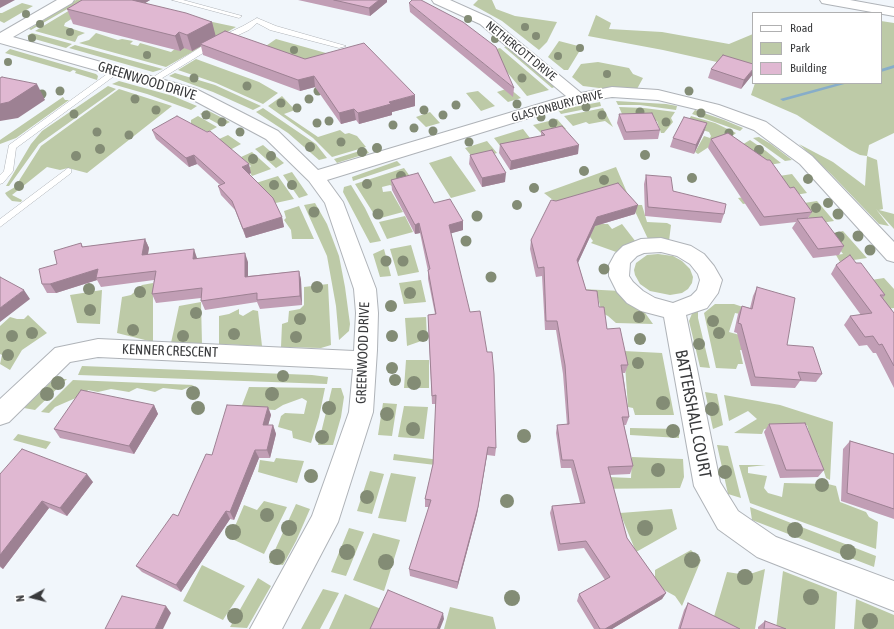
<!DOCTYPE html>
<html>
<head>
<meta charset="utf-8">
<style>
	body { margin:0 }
	#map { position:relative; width:894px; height:629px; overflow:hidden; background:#f1f6fb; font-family:"Asap Condensed",sans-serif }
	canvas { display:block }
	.legend { position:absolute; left:752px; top:12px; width:130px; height:72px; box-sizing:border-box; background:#fff; border:1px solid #b0b0b1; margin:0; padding:5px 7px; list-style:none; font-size:12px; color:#393a3c }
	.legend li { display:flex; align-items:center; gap:8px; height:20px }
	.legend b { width:20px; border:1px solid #b0b0b1 }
	.north { position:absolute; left:12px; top:577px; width:40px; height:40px; -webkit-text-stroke:3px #fff; paint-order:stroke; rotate:263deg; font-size:11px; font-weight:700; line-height:16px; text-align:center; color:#393a3c }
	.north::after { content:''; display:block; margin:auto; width:14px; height:18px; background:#393a3c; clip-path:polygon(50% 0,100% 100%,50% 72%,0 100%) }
</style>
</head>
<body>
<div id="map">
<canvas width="894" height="629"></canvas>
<ul class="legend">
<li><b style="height:5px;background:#fff"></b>Road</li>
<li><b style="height:11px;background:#bdcaa7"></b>Park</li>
<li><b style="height:11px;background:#e0b8d2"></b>Building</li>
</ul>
<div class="north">N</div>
</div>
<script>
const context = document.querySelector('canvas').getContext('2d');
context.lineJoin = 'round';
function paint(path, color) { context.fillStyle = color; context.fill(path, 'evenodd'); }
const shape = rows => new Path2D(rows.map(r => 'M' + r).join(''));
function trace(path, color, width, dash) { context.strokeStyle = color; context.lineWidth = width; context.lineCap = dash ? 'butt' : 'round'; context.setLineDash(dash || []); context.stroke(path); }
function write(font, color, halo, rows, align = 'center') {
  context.font = font + ' "Asap Condensed",sans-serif'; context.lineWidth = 3.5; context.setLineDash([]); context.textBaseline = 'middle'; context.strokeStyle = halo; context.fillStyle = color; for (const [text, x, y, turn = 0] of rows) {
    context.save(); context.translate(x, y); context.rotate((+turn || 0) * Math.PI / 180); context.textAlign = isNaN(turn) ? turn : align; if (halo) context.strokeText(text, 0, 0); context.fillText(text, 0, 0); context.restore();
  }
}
paint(shape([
	[76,0,83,0,31,30,29,29],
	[478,0,492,0,496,9,515,16,557,22,547,42,539,50,502,21,473,5],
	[99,2,65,23,64,26,85,33,78,36,75,42,35,31,70,10],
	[22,3,33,6,4,23,0,21,0,13,2,13],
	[596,15,611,23,609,29,662,32,729,44,753,34,753,70,663,50,588,36],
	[189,17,236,27,166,67,79,43,89,40,96,33,118,40,122,39,133,41,130,44,138,46,140,43,171,52,185,41],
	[881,21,894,23,894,133,869,145,867,156,877,160,883,209,879,210,894,214,894,229,876,209,889,226,879,224,832,175,799,144,833,162,865,186,867,156,860,155,850,150,797,115,751,95,755,83,881,83],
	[32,33,72,44,66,48,31,38,27,36],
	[276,39,326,53,333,56,305,65,260,50],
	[559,41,582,47,568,70,564,70,548,57],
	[75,45,163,69,153,72,69,48],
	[510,46,557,86,552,88,504,47],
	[500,48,549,90,527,96,507,72,482,53],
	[10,49,96,74,98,76,97,80,75,73,76,71,73,70,70,72,5,53],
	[196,59,259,82,278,93,263,104,216,83,178,70],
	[598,62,629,68,633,74,643,78,637,89,599,88,583,86,572,77,581,64],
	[175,73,215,85,261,106,253,110,213,92,169,76],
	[119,81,173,96,197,106,191,110,147,94,112,84],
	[108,86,116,89,39,144,9,186,6,186,31,144,42,131],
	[509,88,521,98,508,102,497,92],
	[119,89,172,106,87,173,68,168,60,170,47,167,12,195,22,200,21,202,12,201,7,196,5,193,15,187,41,146],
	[478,91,495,106,481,111,466,93],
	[282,96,295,110,284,114,318,137,340,130,345,134,349,133,357,136,366,147,332,157,313,138,268,106],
	[63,97,65,100,69,100,16,138,0,144,0,140],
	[616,101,666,104,677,106,676,110,640,105,618,105],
	[600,102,601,106,561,114,558,110],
	[619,107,644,108,675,112,671,118,673,122,664,133,661,133,657,121,643,119,622,114],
	[263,108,316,144,327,158,319,160,288,133,256,112],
	[603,108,613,127,605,121,589,124,586,122,573,126,564,116],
	[207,110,230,122,222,126,200,114],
	[695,110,724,120,743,128,740,131,692,114],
	[430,112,440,123,426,127,416,117],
	[198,116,217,127,208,132,191,124,191,120],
	[691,116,715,123,736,133,731,137,721,139,698,154,695,152,704,136,710,138,711,136,709,132,686,125],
	[557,119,566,129,543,135,533,125],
	[523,129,533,142,501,147,494,138],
	[228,135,241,144,230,150,217,140],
	[759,137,771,144,792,160,785,161,753,138],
	[750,140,766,151,781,163,762,166,740,146],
	[487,141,497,153,481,158,473,158,465,148],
	[263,145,284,163,276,168,255,149],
	[366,149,369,153,343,161,337,163,334,159],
	[252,152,271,169,252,176,248,169,251,166,241,157],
	[451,156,476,191,451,198,429,163],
	[397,161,401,165,353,181,352,177],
	[616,167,631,202,609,187,584,193,601,224,608,224,612,229,622,224,636,242,619,253,591,243,593,241,587,233,558,204,544,193],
	[404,168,414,182,394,187,390,185,382,187,383,192,391,191,403,212,377,219,355,184],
	[292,172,308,195,299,198,283,175],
	[792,174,807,193,743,204,738,198,783,191,773,177],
	[278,176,294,199,271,204,256,183],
	[351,185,365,208,381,241,370,243,343,192,344,187],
	[817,201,834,221,814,224,798,204],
	[315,203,327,224,339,256,345,287,350,324,349,331,339,340,336,306,327,256,304,205],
	[632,205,642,205,647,222,667,223,671,225,669,241,648,239],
	[299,206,314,239,292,239,291,230,284,220,286,218,284,211],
	[405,216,413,232,387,239,379,222],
	[843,231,867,258,840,262,836,255,843,254,828,234],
	[411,245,419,272,398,276,390,249],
	[384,249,391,276,380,277,373,254],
	[658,254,673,256,682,261,690,269,693,277,692,283,688,289,682,293,670,295,650,291,640,284,635,275,634,270,636,263,647,255],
	[884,278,894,289,894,308,888,309,865,281],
	[421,280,426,302,404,304,399,283],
	[153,283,153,342,117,333,122,297,131,295,142,285],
	[328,284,331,345,321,348,281,347,282,324,288,322,289,311,300,309,304,305,304,287],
	[562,288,621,291,643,310,653,324,616,323,608,316,602,313,598,298],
	[102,290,100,324,77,323,70,295],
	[201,302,202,344,171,343,179,306],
	[715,304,734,304,743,307,740,314,735,313,729,332,775,345,773,350,740,350,743,364,738,364,736,369,716,368,704,313],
	[702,308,698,312,698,318,710,368,700,367,689,321,693,311],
	[239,309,239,314,243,316,253,310,258,311,262,346,219,344,219,316,229,314],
	[28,315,47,333,22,350,10,370,0,364,2,355,0,354,0,326,10,317,17,319,24,319],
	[426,317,427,339,407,346,405,318],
	[624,351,662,353,674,415,635,415,633,408,628,407],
	[406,360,429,360,429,388,404,388],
	[82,366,312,375,328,377,327,384,78,375],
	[54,379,67,379,35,410,24,408],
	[73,380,194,385,182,390,163,388,155,392,137,388,129,392,111,389,98,392,88,390,85,394,55,407,49,413,41,412],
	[249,387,325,388,319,417,311,443,293,438,292,431,278,427,281,416,285,413,304,414,307,401,302,398,283,405,275,410,241,408],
	[332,388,341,388,344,397,341,417,333,445,318,445],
	[705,392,717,394,723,425,713,429],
	[724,395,780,405,833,422,830,480,826,478,818,453,814,450,807,425,785,425,784,427,764,429,762,434,734,433,757,419,748,411,729,421],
	[383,403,397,404,392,436,378,435],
	[404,406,428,407,424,439,398,437],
	[630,428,679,429,679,438,630,435],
	[18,434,51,442,46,449,13,440],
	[717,445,728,446,741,498,728,494],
	[394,454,447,461,444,466,393,460],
	[632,457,683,459,684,477,680,488,590,489,585,476,631,478],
	[276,458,304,461,297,483,258,472,260,460,274,462],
	[739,465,766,465,748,467,748,473,767,476,764,488,768,493,782,497,784,483,828,484,836,486,840,502,866,512,869,517,878,522,876,549,750,503],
	[370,471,384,474,372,514,357,511],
	[391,473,416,477,406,522,378,518],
	[264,501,287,507,264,554,230,538,244,505,257,510],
	[296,504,310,509,296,541,283,565,269,563],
	[750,507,876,556,874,567,752,520],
	[672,509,677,529,636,552,620,513],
	[349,528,364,532,346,576,331,572],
	[373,533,400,540,384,591,353,580],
	[691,550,701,560,682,606,675,596,655,585,655,570],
	[202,565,245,586,223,620,183,601],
	[765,569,755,629,738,629,713,620,727,572,740,574,753,573],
	[783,571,837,592,835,629,776,629],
	[258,578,271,586,247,628,230,627],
	[323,589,339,593,320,629,301,629],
	[345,594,381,609,370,629,329,629],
	[856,599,894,615,894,629,854,629],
	[450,607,493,617,496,629,444,629]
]), '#bdcaa7');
paint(shape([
	[894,65,894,68,881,72,881,69,894,65],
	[839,83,848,83,783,101,780,99,839,83]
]), '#87adc9');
const service = shape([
	[172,0,183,0,242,16,239,18,172,0],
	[257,18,276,26,346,46,339,48,270,30,257,23,249,30,213,47,154,83,147,81,207,43,243,26,257,18],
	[114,69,121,71,16,148,13,171,3,183,0,184,0,175,4,171,9,145,114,69],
	[68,168,71,169,71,173,0,227,0,219,68,168]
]);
const minor = shape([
	[57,0,74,0,72,3,13,37,196,89,278,131,318,170,566,96,480,24,434,3,432,0,450,0,490,18,581,93,612,87,658,90,719,105,766,122,812,156,894,242,894,262,887,260,800,164,754,130,708,112,658,100,612,97,581,102,327,180,343,202,376,289,378,313,377,350,373,412,338,522,282,629,250,629,312,516,349,412,353,369,98,357,70,362,9,422,0,425,0,399,55,348,98,339,354,351,356,313,354,289,325,203,309,181,266,139,184,95,0,43,0,33,57,0],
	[661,238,691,246,704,254,714,266,722,280,718,293,707,308,686,315,720,482,738,511,776,537,894,581,894,611,757,557,718,529,694,486,664,317,641,311,627,303,617,292,609,276,609,265,615,254,623,246,641,239,661,238],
	[661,252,677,256,690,264,698,274,700,280,697,290,691,296,673,303,655,298,643,291,633,282,629,276,630,263,637,256,644,253,661,252]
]);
const secondary = shape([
	[820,0,850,0,894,8,894,16,827,4,822,3,820,0]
]);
trace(service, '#afb3b8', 1);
trace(minor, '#afb3b8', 2);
trace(secondary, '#afb3b8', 2);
paint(service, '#fff');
paint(minor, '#fff');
paint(secondary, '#fff');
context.fillStyle = '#838c75';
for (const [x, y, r] of [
	[26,14,4],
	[468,19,4],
	[40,24,4],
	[525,27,4],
	[70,32,4],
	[536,36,4],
	[32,38,4],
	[495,39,4],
	[580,48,4],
	[294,50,4],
	[147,55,4],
	[558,56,4],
	[8,62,4],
	[607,74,4],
	[194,78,4.5],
	[522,78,4.5],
	[247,86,4.5],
	[60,91,4.5],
	[318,91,4.5],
	[689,91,4.5],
	[42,94,4.5],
	[135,99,4.5],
	[309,99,4.5],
	[281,103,4.5],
	[517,104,4.5],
	[456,105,4.5],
	[586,107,4.5],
	[297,108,4.5],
	[156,110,4.5],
	[424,110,4.5],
	[640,112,4.5],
	[701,113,4.5],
	[74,114,4.5],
	[206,115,4.5],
	[443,115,4.5],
	[602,115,4.5],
	[541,117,4.5],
	[329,121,4.5],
	[222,122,4.5],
	[666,122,4.5],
	[317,123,4.5],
	[553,123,4.5],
	[393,125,4.5],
	[414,128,4.5],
	[433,131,4.5],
	[97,132,4.5],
	[240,132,4.5],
	[729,133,4.5],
	[129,135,4.5],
	[341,142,4.5],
	[469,142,4.5],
	[310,147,5],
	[377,148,5],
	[100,149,5],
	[759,150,5],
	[362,152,5],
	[645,155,5],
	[76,156,5],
	[271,156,5],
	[253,159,5],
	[584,171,5],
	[401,176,5],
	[692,178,5],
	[808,179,5],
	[604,180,5],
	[367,184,5],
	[274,185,5],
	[292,185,5],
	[19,186,5],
	[534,188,5],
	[828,203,5],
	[517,205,5],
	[816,208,5],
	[314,212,5.5],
	[378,214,5.5],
	[838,214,5.5],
	[477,216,5.5],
	[858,236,5.5],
	[839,237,5.5],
	[466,241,5.5],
	[870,250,5.5],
	[386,261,5.5],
	[403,261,5.5],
	[604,269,5.5],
	[491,277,5.5],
	[317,287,6],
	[89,289,6],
	[140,292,6],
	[410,293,6],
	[391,306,6],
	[90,310,6],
	[196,313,6],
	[639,317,6],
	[300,319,6],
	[713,321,6],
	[133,330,6],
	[32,333,6],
	[719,333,6],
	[234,334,6],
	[12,336,6],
	[183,336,6],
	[392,336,6],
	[423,336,6],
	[296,337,6],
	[640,339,6],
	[699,344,6],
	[8,355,6],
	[638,363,6],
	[392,368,6],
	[283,376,6],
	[395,380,6],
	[58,383,7],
	[414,383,7],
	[193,393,7],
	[47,394,7],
	[272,394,7],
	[663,403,7],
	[198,408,7],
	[329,408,7],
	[712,409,7],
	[387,414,7],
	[413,429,7],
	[673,431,7],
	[524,436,7],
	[322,437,7],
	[658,470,7],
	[725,472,7],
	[311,476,7],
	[822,485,7],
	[367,497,7],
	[507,501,7],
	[267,515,7],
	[289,528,8],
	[645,528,8],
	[795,530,8],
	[233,532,8],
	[347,552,8],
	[848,552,8],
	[277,557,8],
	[692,560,8],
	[386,562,8],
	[745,577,8],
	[811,597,8],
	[512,598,8],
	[235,616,8],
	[870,621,8]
]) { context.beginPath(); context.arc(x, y, r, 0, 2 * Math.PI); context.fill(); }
paint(shape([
	[82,0,150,0,145,3,212,22,215,36,415,106,392,112,392,115,359,124,356,120,341,124,315,87,300,91,203,55,201,46,192,51,184,48,180,51,73,24,67,9],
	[298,0,387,0,387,2,370,16],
	[409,3,514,88,513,97,410,12],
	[711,69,753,74,741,89,708,78],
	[619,114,660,130,658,139,624,140,617,123],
	[707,123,704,132,694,154,670,147,673,138],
	[152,130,251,173,249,174,282,217,284,227,246,238,235,210,221,195,218,186,220,185,197,164,189,167,156,139],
	[541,131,578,154,510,170,499,153,500,144,541,136],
	[711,139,790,188,812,212,808,218,844,246,839,255,813,258,792,228,796,222,760,226,708,148],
	[470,155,505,182,482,187,469,164],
	[646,175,673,191,724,214,721,223,645,216,644,184],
	[391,180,434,203,463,221,463,230,451,233,496,448,495,456,487,455,477,514,457,589,410,576,409,569,429,507,425,507,425,499,433,464,436,404,432,404,428,315,435,314,428,279,428,271,420,233,415,234,392,190],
	[556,201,635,214,595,226,578,263,586,290,599,307,607,329,628,365,625,373,623,373,629,417,626,425,624,425,633,466,630,474,610,475,627,538,666,593,662,599,612,629,594,629,577,601,579,594,605,580,584,548,558,551,550,513,552,506,580,503,571,468,561,468,556,433,557,425,567,425,563,374,556,330,545,330,542,276,536,277,530,249,531,240],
	[145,239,149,248,148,254,197,258,197,259,248,262,248,276,299,271,301,280,302,305,260,309,257,302,205,310,201,301,201,298,156,303,152,294,154,280,101,287,97,280,56,293,47,293,42,284,57,264,81,243,83,247],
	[856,263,885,295,883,298,894,313,894,388,876,353,873,353,867,345,859,346,844,325,850,316,861,315,831,274,836,265],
	[757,287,787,345,822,374,816,382,800,381,795,388,751,386,737,333,734,332,738,314,742,306,750,308,753,296],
	[154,405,158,414,134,454,60,438,54,429],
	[268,407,271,415,268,425,273,425,276,434,270,458,259,458,234,520,230,519,181,592,142,572,136,566,178,516,212,455],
	[769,424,824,470,818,477,780,478,764,432],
	[850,441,894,454,894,519,841,501,843,449],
	[0,474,93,482,67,516,49,508,3,569,0,567],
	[688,603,740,629,678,629,684,610],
	[765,621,786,629,758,629,758,627]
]), '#c19eb5');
paint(shape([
	[0,0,15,0,0,8],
	[125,0,150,0,130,13],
	[379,0,387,0,387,2,370,16,369,8],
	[212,22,216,37,200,44,201,46,192,51,187,35],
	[179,32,184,48,180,51,175,36],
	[753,69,753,74,741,89,744,80],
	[314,76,315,87,300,91,298,80],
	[37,84,45,100,18,118,0,121,0,104],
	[415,95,415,106,392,112,392,115,359,124,358,113,389,102],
	[354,109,356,120,341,124,339,113],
	[707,123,704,132,694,154,696,145],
	[579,145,578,154,510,170,511,161],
	[194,155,197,164,189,167,186,158],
	[249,164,251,173,245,176,242,167],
	[506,173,505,182,482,187,482,178],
	[638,205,635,214,595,226,575,269,577,260,597,217],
	[282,217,284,227,246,238,243,229],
	[463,221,463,230,449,234,449,225],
	[419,223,420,233,415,234,415,225],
	[145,239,149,248,146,264,142,255],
	[194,249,197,258,196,269,193,259],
	[245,253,248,262,248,286,245,277],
	[98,269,96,278,97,280,56,293,50,284],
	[299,271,301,280,302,305,300,296],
	[24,290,30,299,0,322,0,308],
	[154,405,158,414,134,454,129,446],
	[268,407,271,415,266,433,263,425],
	[273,425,276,434,270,458,267,450],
	[488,447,487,455,477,514,457,589,458,582],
	[255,450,259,458,234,520,230,512],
	[87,474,93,482,67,516,60,508],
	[42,501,49,508,3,569,0,566,0,555],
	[226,511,230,519,181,592,176,585],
	[666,593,662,599,612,629,605,629],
	[166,606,171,613,163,629,155,629],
	[443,613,444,619,440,629,437,629]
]), '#9d8193');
const building = shape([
	[82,0,132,0,186,13,212,22,187,35,179,32,175,36,67,9,82,0],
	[334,0,379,0,369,8,334,0],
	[412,0,421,0,463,22,496,47,514,88,409,3,412,0],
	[225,31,305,59,364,43,415,95,389,102,391,104,358,113,354,109,339,113,314,76,298,80,200,44,225,31],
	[723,55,753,64,753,69,744,80,711,69,723,55],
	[2,77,37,84,9,102,0,104,0,78,2,77],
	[652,113,660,130,626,132,619,114,652,113],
	[177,116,207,132,210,131,249,164,242,167,273,198,282,217,243,229,232,201,218,186,225,183,194,155,186,158,152,130,177,116],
	[684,117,707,123,696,145,673,138,684,117],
	[562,126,579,145,511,161,500,144,545,135,541,131,562,126],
	[728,133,767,160,770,160,790,188,794,187,812,212,764,217,711,139,728,133],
	[492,150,506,173,482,178,470,155,492,150],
	[418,173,434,203,450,199,463,221,449,225,470,312,480,311,487,352,492,352,494,374,496,448,488,447,478,507,458,582,409,569,431,500,425,499,433,464,436,395,432,396,428,315,436,314,428,270,430,269,419,223,415,225,391,180,418,173],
	[646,175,671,177,673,191,726,204,724,214,648,207,646,175],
	[618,183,638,205,597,217,577,260,586,290,597,291,599,307,604,307,607,329,620,328,628,365,621,365,629,417,622,417,633,466,608,467,627,538,666,593,605,629,600,629,579,594,610,577,586,541,560,544,552,506,585,503,573,460,562,460,557,425,569,424,565,365,557,321,546,321,544,267,538,268,531,240,551,200,556,201,618,183],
	[822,217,844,246,818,249,797,219,822,217],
	[145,239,142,255,194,249,193,259,245,253,245,277,299,271,300,296,257,300,257,293,201,301,202,288,152,294,156,271,96,278,98,269,50,284,42,284,39,269,57,264,54,251,81,243,82,247,145,239],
	[850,255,856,263,861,263,885,295,880,295,894,313,894,366,882,344,879,345,873,336,865,337,850,316,872,313,836,265,850,255],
	[0,277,24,290,0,308,0,277],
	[757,287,795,298,787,345,813,347,822,374,798,372,801,380,755,377,741,324,738,323,742,306,752,309,757,287],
	[81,390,154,405,129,446,54,429,81,390],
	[227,405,268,407,263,425,273,425,267,450,255,450,230,512,226,511,176,585,136,566,173,514,178,516,206,454,212,455,227,405],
	[805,423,824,470,786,470,769,424,805,423],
	[850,441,894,454,894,509,847,493,850,441],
	[22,449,87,474,60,508,42,501,0,555,0,474,22,449],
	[388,590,443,613,437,629,370,629,388,590],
	[122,596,166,606,155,629,105,629,122,596],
	[688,603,740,629,680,629,688,603],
	[765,621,786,629,764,629,765,621]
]);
paint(building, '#e0b8d2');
trace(building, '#9d8193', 1);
write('12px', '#393a3c', '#fff', [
	["NETHERCOTT DRIVE",521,51,39],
	["GLASTONBURY DRIVE",557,106,-15]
]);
write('14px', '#393a3c', '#fff', [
	["GREENWOOD DRIVE",147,81,17],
	["KENNER CRESCENT",170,351,2],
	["GREENWOOD DRIVE",363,353,-88]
]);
write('17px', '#393a3c', '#fff', [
	["BATTERSHALL COURT",693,414,79]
]);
</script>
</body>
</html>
